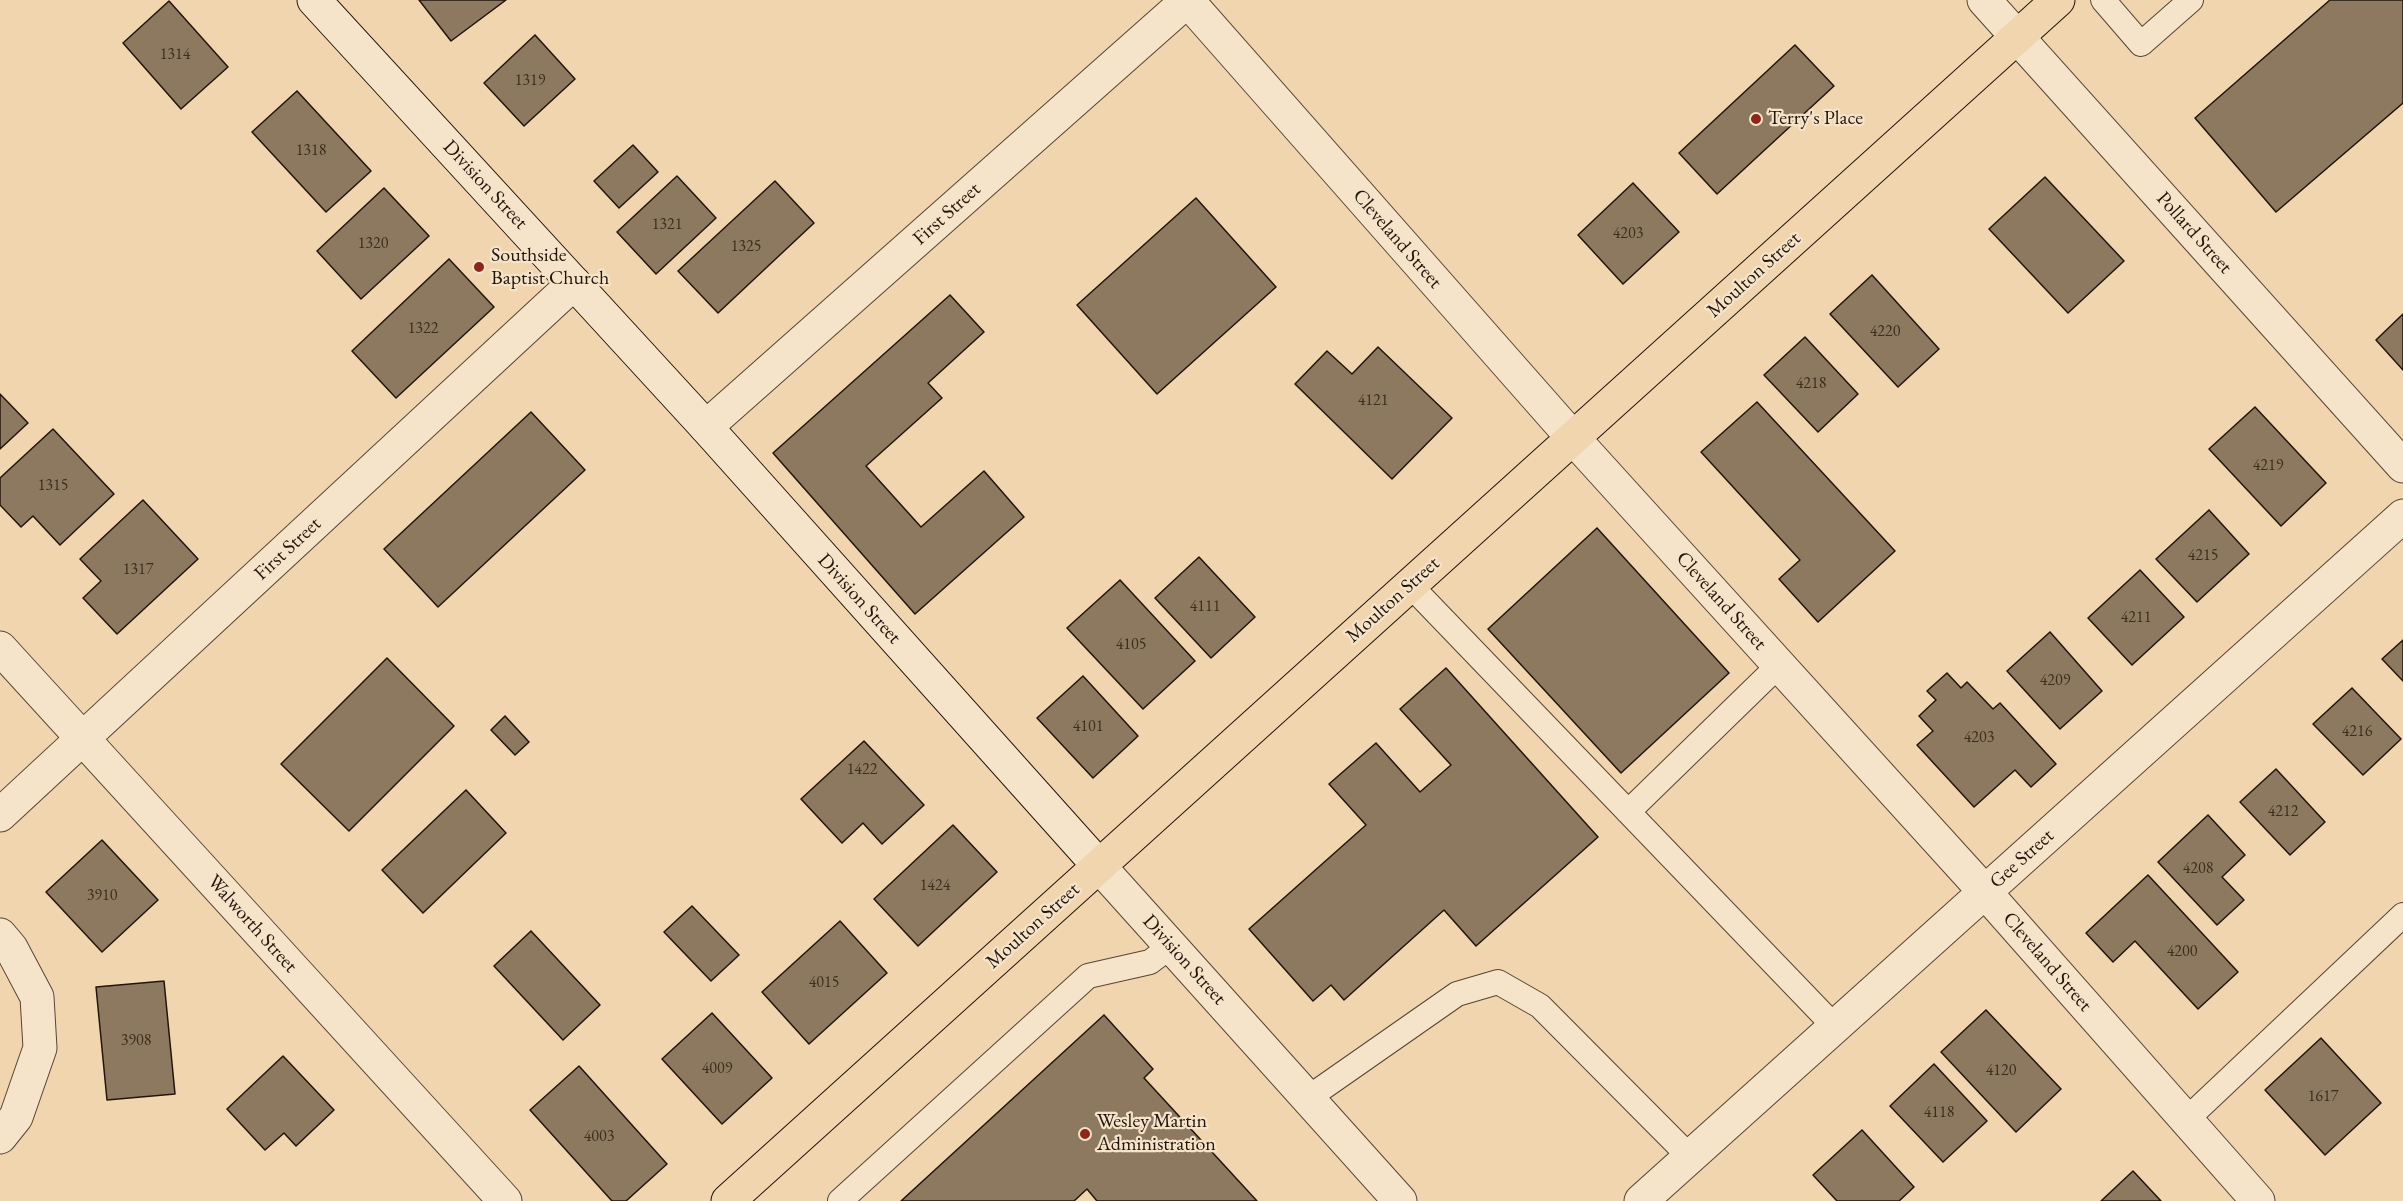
<!DOCTYPE html>
<html>
<head>
<meta charset="utf-8">
<style>
	body { margin:0 }
	canvas { display:block; background:#f0d5ae }
</style>
</head>
<body>
<canvas width="2403" height="1201"></canvas>
<script>
const context = document.querySelector('canvas').getContext('2d');
context.lineJoin = 'round';
function paint(path, color) { context.fillStyle = color; context.fill(path, 'evenodd'); }
const shape = rows => new Path2D(rows.map(r => 'M' + r).join(''));
function trace(path, color, width, dash) { context.strokeStyle = color; context.lineWidth = width; context.lineCap = dash ? 'butt' : 'round'; context.setLineDash(dash || []); context.stroke(path); }
function write(font, color, halo, rows, align = 'center') {
  context.font = font + ' "EB Garamond",serif'; context.lineWidth = 4.5; context.setLineDash([]); context.textBaseline = 'middle'; context.strokeStyle = halo; context.fillStyle = color; for (const [text, x, y, turn = 0] of rows) {
    context.save(); context.translate(x, y); context.rotate((+turn || 0) * Math.PI / 180); context.textAlign = isNaN(turn) ? turn : align; if (halo) context.strokeText(text, 0, 0); context.fillText(text, 0, 0); context.restore();
  }
}
const building = shape([
	[419,0,506,0,451,41,419,0],
	[2330,0,2403,0,2403,103,2276,212,2195,118,2330,0],
	[169,1,228,67,181,109,123,43,169,1],
	[535,35,575,79,524,126,484,83,535,35],
	[1795,45,1834,86,1717,194,1679,153,1795,45],
	[297,91,371,171,326,212,252,132,297,91],
	[633,145,658,172,619,208,594,181,633,145],
	[677,176,716,218,656,274,617,232,677,176],
	[2045,177,2124,261,2068,313,1989,229,2045,177],
	[775,181,814,223,718,313,678,271,775,181],
	[1633,183,1679,232,1623,284,1578,235,1633,183],
	[384,188,429,236,361,299,317,251,384,188],
	[1196,198,1276,287,1157,394,1077,305,1196,198],
	[449,259,494,307,396,398,352,351,449,259],
	[1872,275,1939,349,1898,387,1830,314,1872,275],
	[950,295,984,332,928,383,942,398,866,466,921,527,984,471,1024,517,915,614,773,453,950,295],
	[2403,314,2403,370,2376,340,2403,314],
	[1805,337,1858,394,1818,432,1764,375,1805,337],
	[1378,347,1452,418,1392,479,1295,384,1327,351,1352,374,1378,347],
	[0,394,28,423,0,449,0,394],
	[1757,402,1895,551,1818,622,1779,579,1800,560,1701,452,1757,402],
	[2255,407,2326,483,2281,526,2209,449,2255,407],
	[531,412,585,470,438,607,384,549,531,412],
	[53,429,114,494,60,545,33,516,21,527,0,505,0,478,53,429],
	[143,500,198,559,117,634,83,598,101,581,80,559,143,500],
	[2209,510,2249,554,2197,602,2156,559,2209,510],
	[1597,528,1729,673,1621,773,1488,629,1597,528],
	[1199,557,1255,617,1211,658,1155,598,1199,557],
	[2140,570,2184,617,2132,665,2088,618,2140,570],
	[1120,580,1195,661,1143,709,1067,628,1120,580],
	[2050,632,2102,691,2060,729,2007,671,2050,632],
	[2403,640,2403,681,2382,659,2403,640],
	[387,658,454,726,349,831,281,764,387,658],
	[1446,668,1598,837,1476,946,1444,910,1344,1000,1331,985,1313,1001,1249,929,1366,825,1329,784,1376,743,1420,792,1451,765,1400,709,1446,668],
	[1947,673,1961,688,1967,682,1993,709,2000,703,2056,764,2031,787,2015,770,1974,807,1917,745,1933,731,1919,716,1936,700,1927,691,1947,673],
	[1083,676,1138,736,1093,778,1037,718,1083,676],
	[2352,688,2401,739,2363,775,2313,724,2352,688],
	[505,716,529,742,515,755,491,730,505,716],
	[864,741,924,805,882,844,863,823,842,843,801,799,864,741],
	[2276,769,2325,822,2290,855,2240,802,2276,769],
	[466,790,506,833,423,913,382,870,466,790],
	[2208,815,2245,855,2222,877,2244,900,2217,925,2158,862,2208,815],
	[953,825,997,872,918,946,874,899,953,825],
	[102,840,158,900,102,952,46,892,102,840],
	[2148,875,2238,972,2198,1009,2135,941,2113,962,2086,933,2148,875],
	[692,906,739,955,711,981,664,932,692,906],
	[840,921,887,973,809,1044,762,992,840,921],
	[531,931,600,1005,563,1040,494,966,531,931],
	[164,981,175,1094,107,1100,96,987,164,981],
	[1986,1010,2061,1089,2016,1132,1941,1052,1986,1010],
	[712,1013,772,1078,722,1124,662,1059,712,1013],
	[1104,1015,1153,1069,1144,1078,1257,1201,1097,1201,1087,1189,1074,1201,901,1201,1104,1015],
	[2321,1038,2381,1103,2325,1155,2265,1090,2321,1038],
	[283,1056,334,1110,296,1146,284,1133,265,1150,227,1109,283,1056],
	[1934,1064,1987,1121,1943,1162,1890,1106,1934,1064],
	[579,1066,667,1164,626,1201,612,1201,530,1110,579,1066],
	[1862,1130,1914,1187,1899,1201,1837,1201,1813,1175,1862,1130],
	[2133,1171,2161,1201,2101,1201,2133,1171]
]);
paint(building, '#8d795f');
trace(building, '#22150a', 1.5);
const lane = shape([
	[2103,0,2141,44,2191,0],
	[1410,585,1835,1027],
	[1628,812,1779,665],
	[1308,1098,1457,994,1498,982,1540,1006,1690,1157],
	[2186,1120,2403,915],
	[840,1201,1088,976,1150,962,1171,946]
]);
const street = shape([
	[1187,0,1573,438,1985,892,2258,1201],
	[1984,0,2403,466],
	[706,427,1188,0],
	[0,648,505,1201],
	[0,815,574,283],
	[1099,866,1400,1201],
	[0,935,11,948,37,997,40,1048,16,1117,0,1137],
	[1641,1201,2403,516]
]);
const secondary = shape([
	[314,0,706,427,1099,866]
]);
const primary = shape([
	[728,1201,2058,0]
]);
trace(lane, '#564533', 26);
trace(street, '#564533', 35);
trace(secondary, '#22150a', 35);
trace(primary, '#22150a', 35);
trace(lane, '#f5e4ca', 24);
trace(street, '#f5e4ca', 33);
trace(secondary, '#f5e4ca', 33);
trace(primary, '#f0d5ae', 33);
for (const [x, y, r, color] of [
	[1756,119,6,"#8f2418"],
	[479,267,6,"#8f2418"],
	[1085,1134,6,"#8f2418"]
]) { const dot = new Path2D(); dot.arc(x, y, r, 0, 2 * Math.PI); context.fillStyle = color; context.fill(dot); trace(dot, '#f5e4ca', 2); }
write('16px', '#3d2e1f', null, [
	["1314",175,55],
	["1319",530,81],
	["1318",311,151],
	["1321",667,225],
	["4203",1628,234],
	["1320",373,244],
	["1325",746,247],
	["1322",423,329],
	["4220",1885,332],
	["4218",1811,384],
	["4121",1373,401],
	["4219",2268,466],
	["1315",53,486],
	["4215",2203,556],
	["1317",138,570],
	["4111",1205,607],
	["4211",2136,618],
	["4105",1131,645],
	["4209",2055,681],
	["4101",1088,727],
	["4216",2357,732],
	["4203",1979,738],
	["1422",862,770],
	["4212",2283,812],
	["4208",2198,869],
	["1424",935,886],
	["3910",102,896],
	["4200",2182,952],
	["4015",824,983],
	["3908",136,1041],
	["4009",717,1069],
	["4120",2001,1071],
	["1617",2323,1097],
	["4118",1939,1113],
	["4003",599,1137]
]);
write('20px', '#22150a', '#f5e4ca', [
	["Terry's Place",1768,119],
	["Southside",491,256],
	["Baptist Church",491,279],
	["Wesley Martin",1097,1122],
	["Administration",1097,1145]
], 'left');
write('20px', '#22150a', '#f5e4ca', [
	["Division Street",485,185,47],
	["First Street",947,214,-42],
	["Pollard Street",2194,233,48],
	["Cleveland Street",1397,239,49],
	["Moulton Street",1754,275,-42],
	["First Street",288,549,-43],
	["Division Street",859,599,48],
	["Moulton Street",1393,600,-42],
	["Cleveland Street",1721,601,48],
	["Gee Street",2022,859,-42],
	["Walworth Street",252,924,48],
	["Moulton Street",1033,926,-42],
	["Division Street",1184,960,48],
	["Cleveland Street",2047,962,49]
]);
</script>
</body>
</html>
